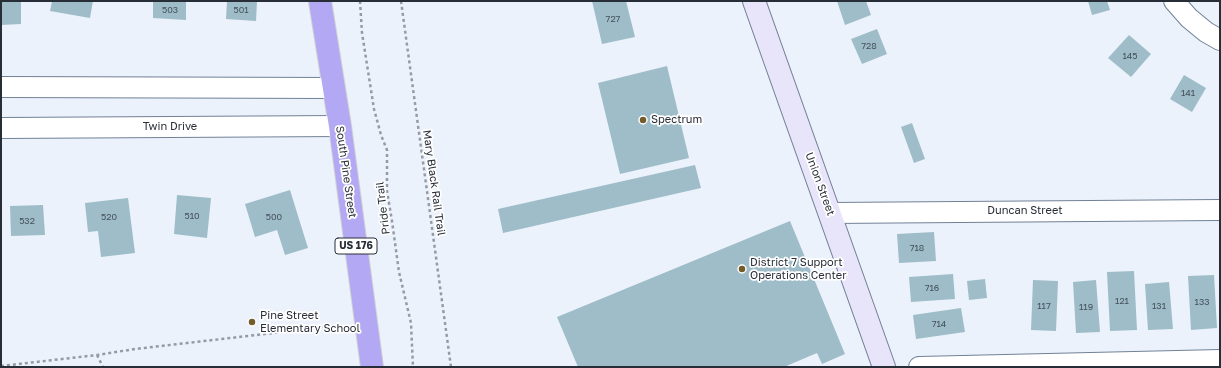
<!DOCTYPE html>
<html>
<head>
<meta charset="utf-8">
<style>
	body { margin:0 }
	#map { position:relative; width:1221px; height:368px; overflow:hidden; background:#ebf2fb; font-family:"Golos Text",sans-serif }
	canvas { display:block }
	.frame { position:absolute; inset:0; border:2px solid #282e37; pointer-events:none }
</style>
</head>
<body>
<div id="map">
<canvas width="1221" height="368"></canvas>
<div class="frame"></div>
</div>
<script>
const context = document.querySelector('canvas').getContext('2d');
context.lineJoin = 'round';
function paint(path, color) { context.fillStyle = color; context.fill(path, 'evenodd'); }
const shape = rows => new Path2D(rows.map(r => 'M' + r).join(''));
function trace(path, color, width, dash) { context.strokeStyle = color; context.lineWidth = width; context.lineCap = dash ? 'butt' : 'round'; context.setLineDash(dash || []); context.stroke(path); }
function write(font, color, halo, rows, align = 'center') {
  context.font = font + ' "Golos Text",sans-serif'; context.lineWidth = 3.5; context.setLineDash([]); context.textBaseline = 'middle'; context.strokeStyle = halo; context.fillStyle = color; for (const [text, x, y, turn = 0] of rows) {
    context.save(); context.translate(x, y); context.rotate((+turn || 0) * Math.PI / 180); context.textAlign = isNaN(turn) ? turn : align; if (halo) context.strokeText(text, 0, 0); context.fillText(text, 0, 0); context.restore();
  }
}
paint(shape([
	[1,1,21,1,21,24,1,25],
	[52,1,93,1,90,18,50,11],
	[153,1,186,1,186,20,153,18],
	[227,1,257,1,256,21,226,19],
	[592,1,626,1,635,37,602,44],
	[837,1,866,1,871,15,845,25],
	[1088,1,1107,1,1110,10,1092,15],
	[877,29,887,54,862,64,851,39],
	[1129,35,1151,54,1131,77,1108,58],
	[667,66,689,158,620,174,598,83],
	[1184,75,1206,88,1192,112,1170,99],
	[912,123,925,159,914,163,901,127],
	[695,165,701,188,503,233,498,209],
	[290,190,308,248,285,255,277,230,255,237,245,204],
	[177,195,211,198,207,238,174,234],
	[128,198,135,253,101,257,98,231,88,232,85,203],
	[43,205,45,235,11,236,10,206],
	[790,221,845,354,822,364,817,353,784,367,578,367,557,317],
	[934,232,936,261,899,263,897,234],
	[1134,271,1137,330,1110,331,1107,272],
	[953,274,955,299,911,302,909,277],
	[1214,275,1217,328,1191,330,1188,276],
	[985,279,987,298,969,300,967,281],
	[1033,280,1058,281,1056,331,1031,330],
	[1096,280,1100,332,1076,333,1073,282],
	[1169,282,1173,329,1148,330,1145,284],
	[961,308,965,332,916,339,913,315]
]), '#9ebdc8');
const street = shape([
	[1174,1,1189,18,1206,32,1220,40],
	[1,87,334,88],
	[1,128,340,126],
	[830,213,1220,210],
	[919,367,1220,360]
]);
const secondary = shape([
	[754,1,884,367]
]);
const highway = shape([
	[320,1,340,126,372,367]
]);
trace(street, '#718196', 22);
trace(secondary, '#718196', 24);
trace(highway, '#d0d1d3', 24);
trace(shape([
	[360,1,362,33,374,109,381,135,387,150,387,191,392,221,399,272,411,323,413,367],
	[401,1,451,367],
	[97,355,103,367],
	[1,366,97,355,135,349,334,326]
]), '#949ba4', 2.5, [3, 3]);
trace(street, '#fff', 20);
trace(secondary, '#e8e5fb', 22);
trace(highway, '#b3a8f3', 22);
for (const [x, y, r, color] of [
	[643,120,4,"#745b2c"],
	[742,269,4,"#745b2c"],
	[252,322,4,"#745b2c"]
]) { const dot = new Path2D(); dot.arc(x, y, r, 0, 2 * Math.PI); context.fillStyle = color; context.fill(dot); trace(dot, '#fff', 1.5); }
write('9px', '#46525b', null, [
	["503",170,10],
	["501",241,10],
	["727",613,19],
	["728",869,46],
	["145",1130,56],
	["141",1188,93],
	["510",192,216],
	["520",109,217],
	["500",274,217],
	["532",27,221],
	["718",917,248],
	["716",932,288],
	["121",1122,301],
	["133",1202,302],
	["117",1044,306],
	["131",1159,306],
	["119",1086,307],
	["714",939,324]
]);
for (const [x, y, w] of [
	[356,246,42]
]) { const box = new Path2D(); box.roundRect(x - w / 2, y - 8, w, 16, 3); context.fillStyle = '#fff'; context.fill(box); trace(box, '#282e37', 1); }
write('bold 10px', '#282e37', null, [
	["US 176",356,246]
]);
write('11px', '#282e37', '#fff', [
	["Spectrum",651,120],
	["District 7 Support",750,263],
	["Operations Center",750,276],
	["Pine Street",260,316],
	["Elementary School",260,329]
], 'left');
write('11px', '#282e37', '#fff', [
	["Twin Drive",170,127],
	["South Pine Street",346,172,82],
	["Mary Black Rail Trail",434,183,82],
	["Union Street",820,184,70],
	["Pride Trail",383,208,-97],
	["Duncan Street",1025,211]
]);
</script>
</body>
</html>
